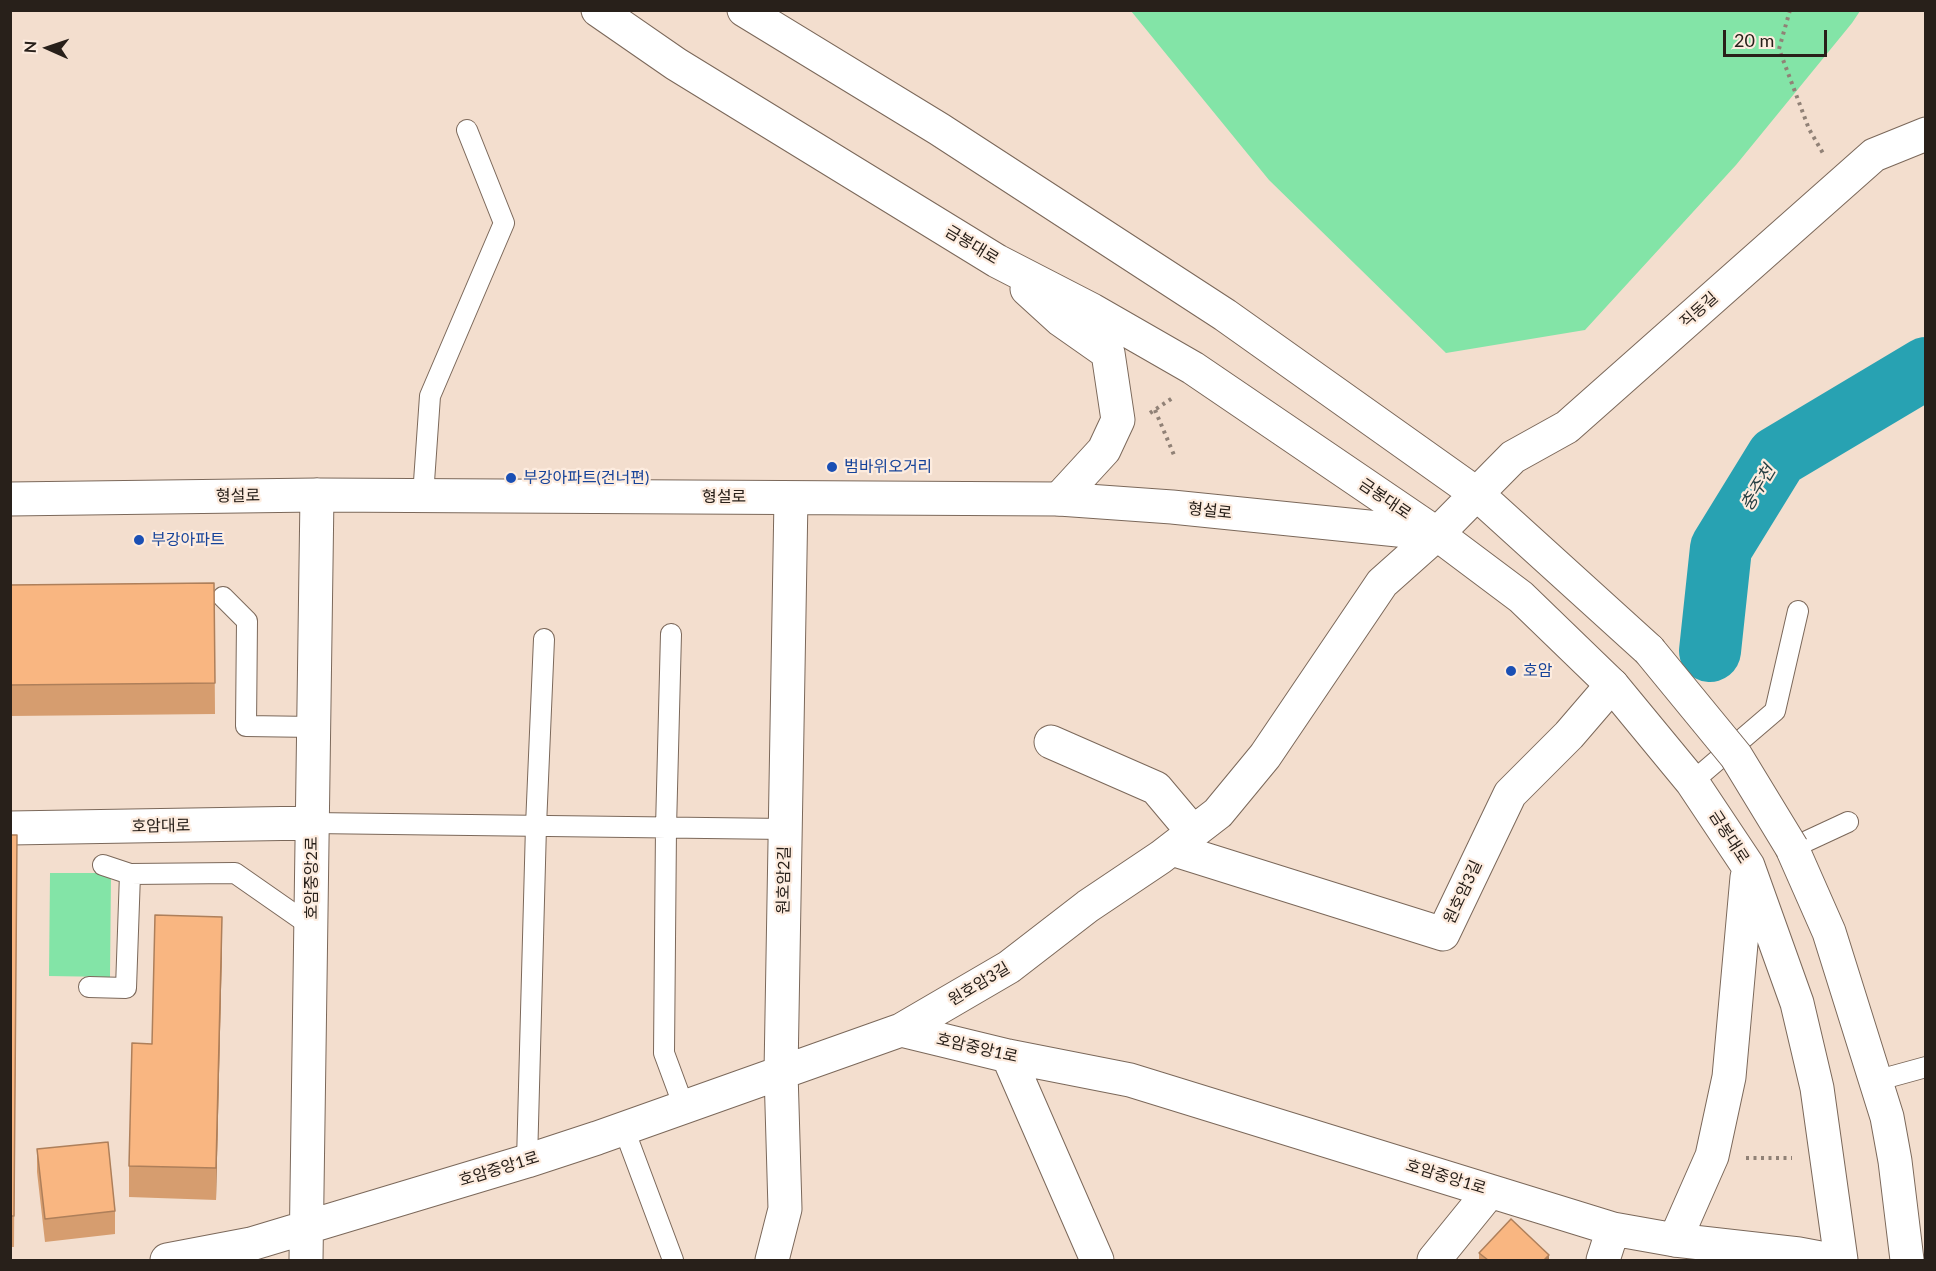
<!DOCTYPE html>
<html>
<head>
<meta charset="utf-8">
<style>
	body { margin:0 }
	#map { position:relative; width:1936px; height:1271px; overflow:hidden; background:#f3dece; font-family:Lato,sans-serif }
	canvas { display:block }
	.frame { position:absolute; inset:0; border:12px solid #28201a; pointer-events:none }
	.north { position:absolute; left:18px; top:18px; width:60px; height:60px; -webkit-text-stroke:4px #fdecdf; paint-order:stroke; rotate:273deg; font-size:16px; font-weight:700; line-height:24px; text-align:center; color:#28201a }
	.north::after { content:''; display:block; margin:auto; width:21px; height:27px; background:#28201a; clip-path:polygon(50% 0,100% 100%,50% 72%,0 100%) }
	.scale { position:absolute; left:1723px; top:30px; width:104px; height:27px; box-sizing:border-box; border:3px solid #28201a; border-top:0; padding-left:8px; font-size:18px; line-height:21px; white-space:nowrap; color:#28201a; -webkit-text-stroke:4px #fdecdf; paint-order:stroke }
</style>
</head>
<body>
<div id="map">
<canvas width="1936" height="1271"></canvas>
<div class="frame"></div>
<div class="north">N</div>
<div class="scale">20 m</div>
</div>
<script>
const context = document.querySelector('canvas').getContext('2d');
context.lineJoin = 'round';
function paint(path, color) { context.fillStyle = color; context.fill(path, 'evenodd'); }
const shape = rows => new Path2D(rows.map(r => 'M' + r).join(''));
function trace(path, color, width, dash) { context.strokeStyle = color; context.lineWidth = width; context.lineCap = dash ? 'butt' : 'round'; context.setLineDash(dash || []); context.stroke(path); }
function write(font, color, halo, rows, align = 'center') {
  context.font = font + ' Lato,"Noto Sans KR",sans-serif'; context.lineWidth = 4.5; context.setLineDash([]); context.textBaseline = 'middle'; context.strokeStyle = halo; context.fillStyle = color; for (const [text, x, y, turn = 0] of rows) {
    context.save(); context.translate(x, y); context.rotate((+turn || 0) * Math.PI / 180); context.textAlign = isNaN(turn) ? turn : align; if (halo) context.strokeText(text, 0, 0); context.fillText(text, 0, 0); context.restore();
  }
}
paint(shape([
	[1131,11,1860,11,1852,23,1736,165,1585,330,1446,353,1269,180],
	[50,873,111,873,110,977,49,976]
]), '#83e4a7');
trace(shape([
	[1710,651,1721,548,1777,457,1926,368]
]), '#28a2b2', 62);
const service = shape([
	[423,496,430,396,504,223,467,130],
	[223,597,247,621,246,726,314,727],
	[671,634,666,828,664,1053,684,1107],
	[1692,782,1775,711,1798,611],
	[312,823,785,829],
	[1792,848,1848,822],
	[103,865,130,874],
	[89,987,126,988,130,874,235,873,311,926],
	[1875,1081,1926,1067],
	[624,1129,673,1260],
	[527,1161,536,826,544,639]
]);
const minor = shape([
	[10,499,317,495,1059,499,1172,507,1437,534],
	[1051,742,1156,788,1193,832],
	[10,828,312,823],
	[1172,849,1443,934,1510,794,1569,735,1612,685],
	[901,1030,1009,967,1088,906,1161,857,1218,813,1265,756,1382,583,1437,534],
	[1008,1056,1097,1260],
	[167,1260,251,1244,527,1161,597,1138,901,1030,1008,1056,1130,1080,1613,1229,1675,1240,1799,1254,1831,1260],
	[306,1260,317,495],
	[772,1260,785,1209,781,1072,791,498],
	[1434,1260,1490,1191],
	[1603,1260,1613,1229]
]);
const tertiary = shape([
	[598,10,676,64,997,261,1092,310,1193,368,1437,534,1521,597,1612,685,1692,782,1748,866,1797,1003,1817,1088,1841,1260],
	[744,10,939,129,1225,315,1477,494,1649,650],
	[1027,289,1061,320,1108,353,1118,420,1104,450,1059,499],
	[1437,534,1513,457,1567,427,1874,155,1926,134],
	[1792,848,1829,932,1887,1117,1895,1161,1907,1260],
	[1675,1240,1712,1156,1729,1077,1747,877]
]);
trace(service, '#7b685a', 22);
trace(minor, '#7b685a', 35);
trace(tertiary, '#7b685a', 35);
trace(shape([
	[1790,10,1779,49,1809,129,1824,155],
	[1155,410,1174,455],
	[1150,413,1174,397],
	[1746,1158,1792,1158]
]), '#908176', 4, [3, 4.5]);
trace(service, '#fff', 20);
trace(minor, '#fff', 33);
trace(tertiary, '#fff', 33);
const tertiaryBridge = shape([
	[1649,650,1736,756,1792,848]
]);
trace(tertiaryBridge, '#7b685a', 35, []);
trace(tertiaryBridge, '#fff', 33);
paint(shape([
	[214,583,215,714,10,716,10,585],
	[10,835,17,835,14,1247,10,1247],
	[222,948,216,1200,129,1197,129,1166,152,1044],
	[37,1149,115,1211,115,1234,45,1242,37,1172],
	[1479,1253,1549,1260,1479,1260]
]), '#d69d6f');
paint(shape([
	[222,917,222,948,216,1200,216,1168],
	[1549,1255,1549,1260,1544,1260]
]), '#ae7f5a');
const building = shape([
	[214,583,215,683,10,685,10,585,214,583],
	[10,835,17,835,14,1216,10,1216,10,835],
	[155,915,222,917,216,1168,129,1166,132,1043,152,1044,155,915],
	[108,1142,115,1211,45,1219,37,1149,108,1142],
	[1511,1219,1549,1255,1544,1260,1488,1260,1479,1253,1511,1219]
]);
paint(building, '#f9b681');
trace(building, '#ae7f5a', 1.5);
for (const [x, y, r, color] of [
	[832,467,6,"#1a4fb4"],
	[511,478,6,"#1a4fb4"],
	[139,540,6,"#1a4fb4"],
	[1511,671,6,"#1a4fb4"]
]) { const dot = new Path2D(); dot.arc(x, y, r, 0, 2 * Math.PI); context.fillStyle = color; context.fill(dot); trace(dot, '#fdecdf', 2); }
write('16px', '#28201a', '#fdecdf', [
	["금봉대로",972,245,31],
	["직동길",1699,310,-42],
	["형설로",238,496,-1],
	["형설로",724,497],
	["금봉대로",1385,499,34],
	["형설로",1210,511,6],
	["호암대로",161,826,-1],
	["금봉대로",1729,837,57],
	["호암중앙2로",312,878,-90],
	["원호암2길",784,880,-89],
	["원호암3길",1463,892,-65],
	["원호암3길",979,984,-31],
	["호암중앙1로",977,1048,13],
	["호암중앙1로",499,1169,-17],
	["호암중앙1로",1446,1177,17]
]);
write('16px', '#164399', '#fdecdf', [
	["범바위오거리",844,467],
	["부강아파트(건너편)",523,478],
	["부강아파트",151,540],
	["호암",1523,671]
], 'left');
write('italic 18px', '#274044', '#fdecdf', [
	["충주천",1758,488,-59]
]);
</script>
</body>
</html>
